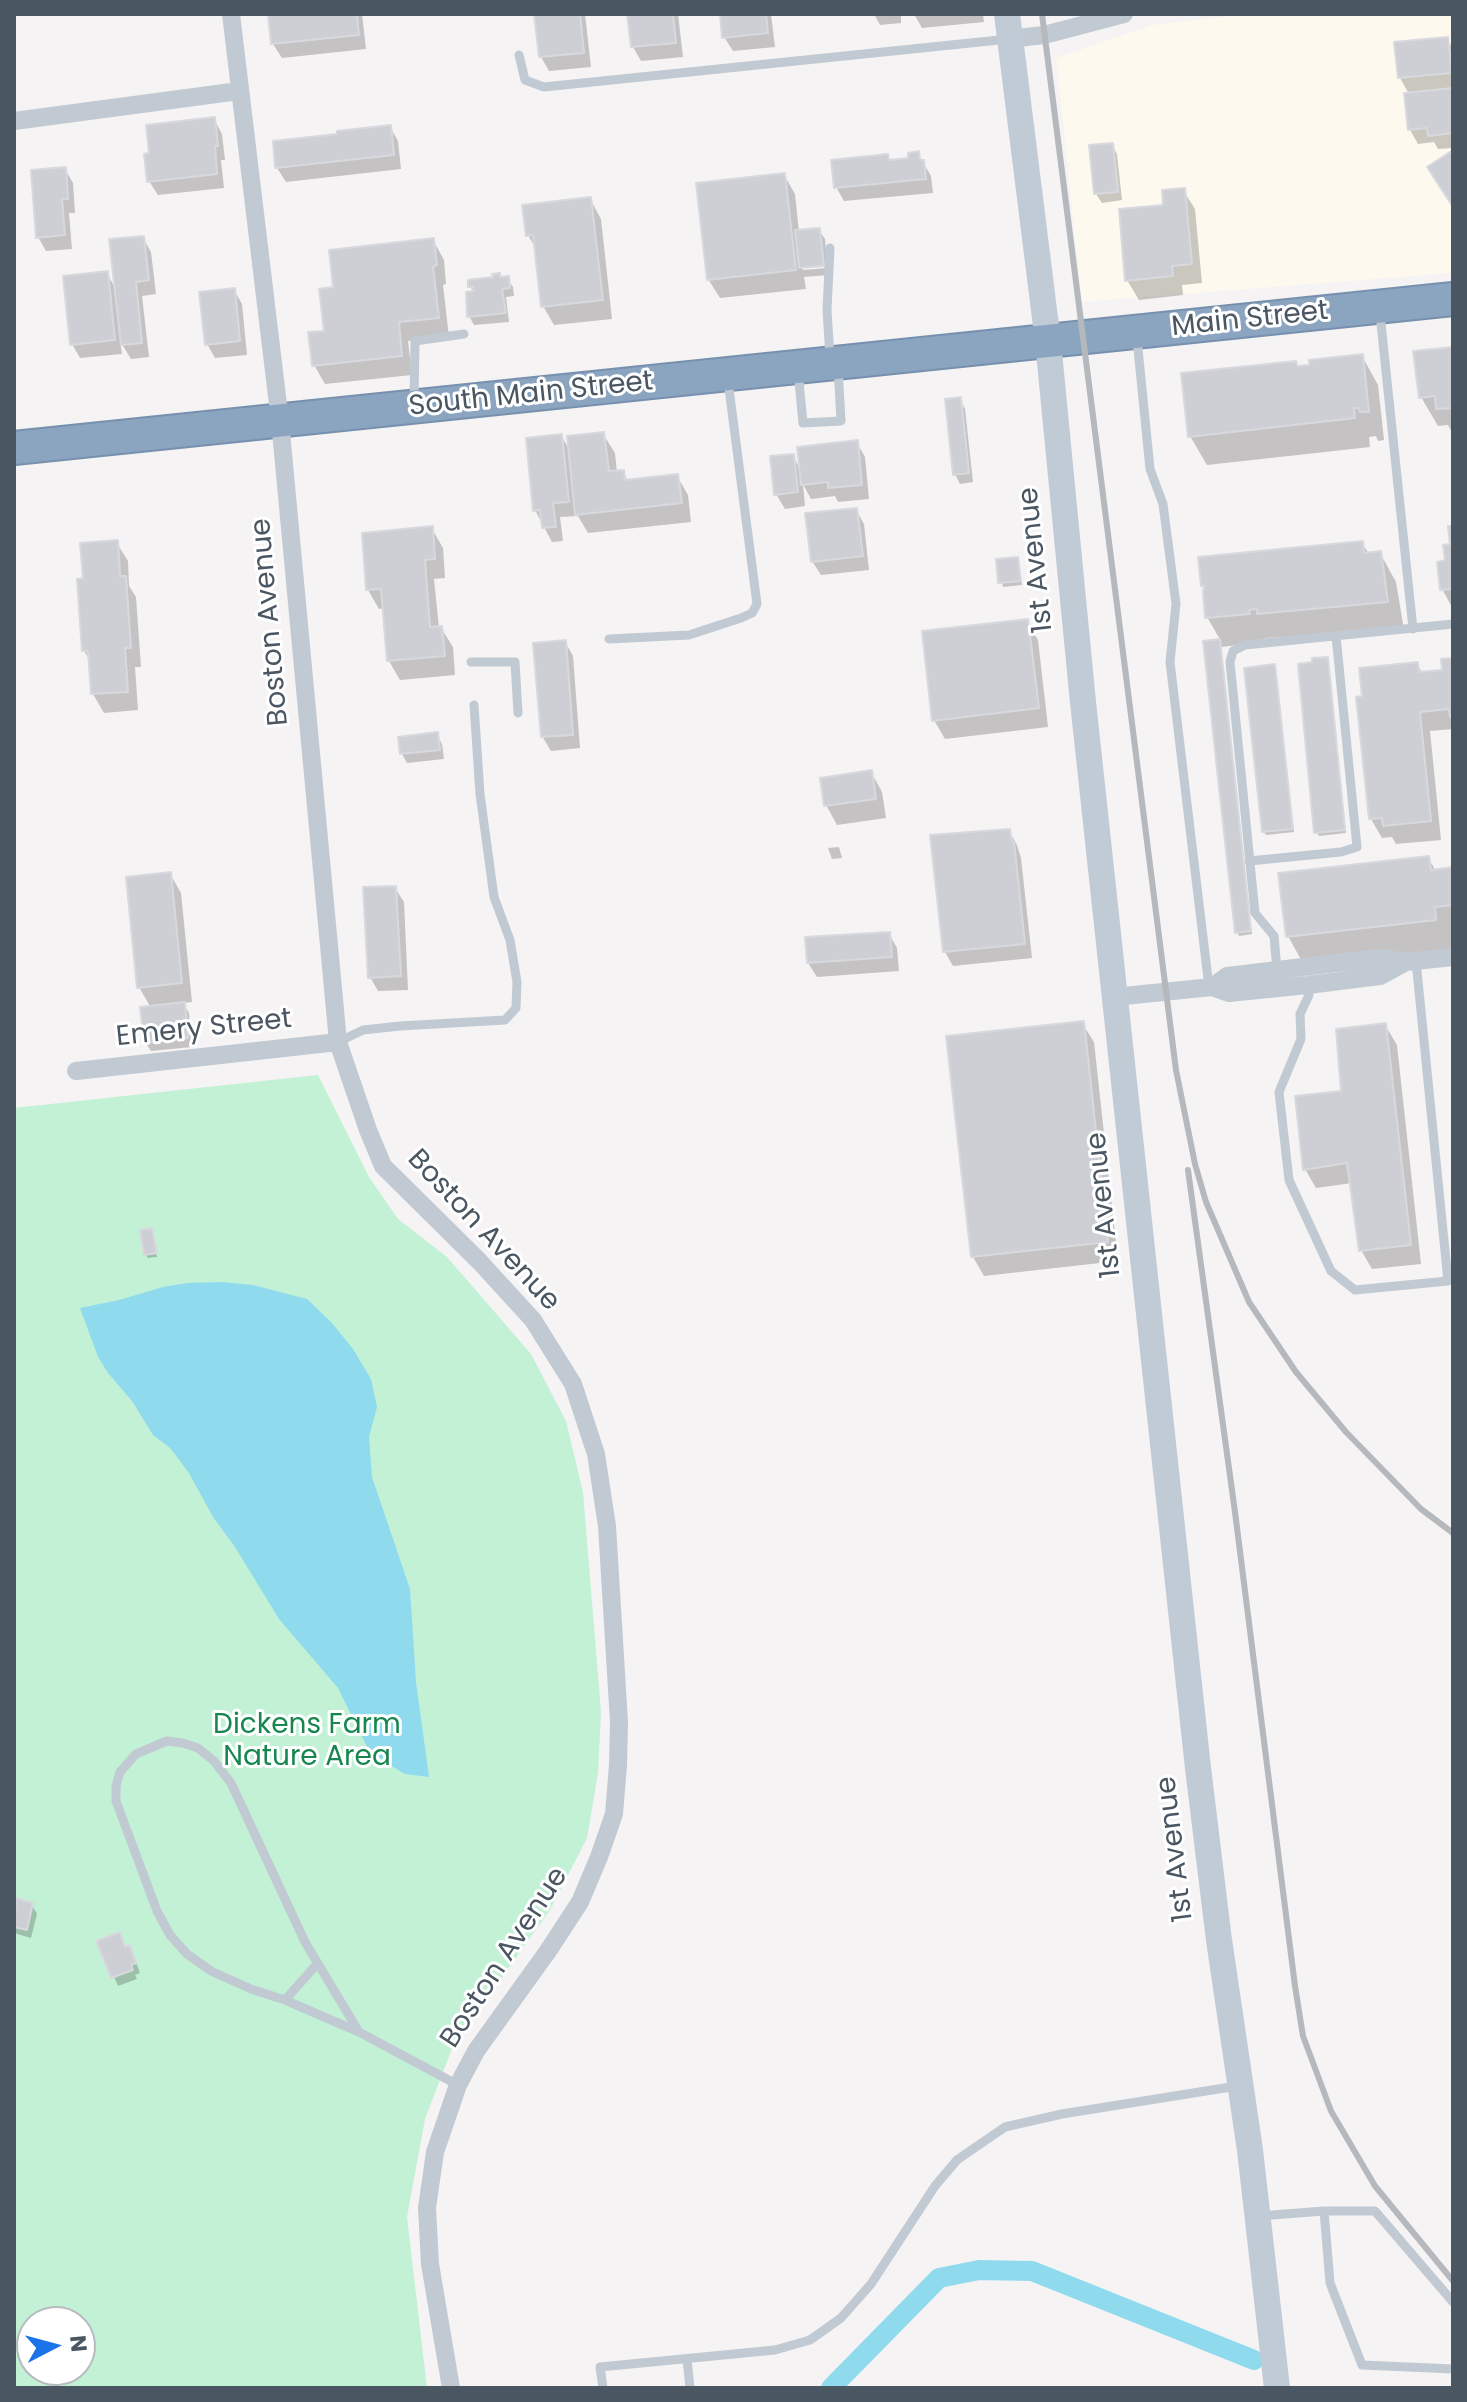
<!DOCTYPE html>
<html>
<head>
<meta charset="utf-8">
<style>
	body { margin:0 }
	#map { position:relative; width:1467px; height:2402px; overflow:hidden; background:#f5f3f3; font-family:Poppins,sans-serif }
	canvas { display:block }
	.frame { position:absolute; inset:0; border:16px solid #4a5661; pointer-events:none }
	.north { position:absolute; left:16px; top:2306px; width:80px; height:80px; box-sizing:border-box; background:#fff; border:2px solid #b7bbc0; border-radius:50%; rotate:84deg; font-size:22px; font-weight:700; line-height:32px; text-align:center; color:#4a5661 }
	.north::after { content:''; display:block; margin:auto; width:28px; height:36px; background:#1a73e8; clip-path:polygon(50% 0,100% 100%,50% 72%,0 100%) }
</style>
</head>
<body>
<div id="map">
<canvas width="1467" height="2402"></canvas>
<div class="frame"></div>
<div class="north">N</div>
</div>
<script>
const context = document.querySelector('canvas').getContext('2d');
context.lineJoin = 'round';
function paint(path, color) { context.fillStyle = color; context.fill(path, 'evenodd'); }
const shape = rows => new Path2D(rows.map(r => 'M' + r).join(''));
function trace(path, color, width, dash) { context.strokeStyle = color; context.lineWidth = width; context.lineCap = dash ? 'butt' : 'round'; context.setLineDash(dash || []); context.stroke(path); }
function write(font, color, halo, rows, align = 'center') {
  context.font = font + ' Poppins,sans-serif'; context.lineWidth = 6; context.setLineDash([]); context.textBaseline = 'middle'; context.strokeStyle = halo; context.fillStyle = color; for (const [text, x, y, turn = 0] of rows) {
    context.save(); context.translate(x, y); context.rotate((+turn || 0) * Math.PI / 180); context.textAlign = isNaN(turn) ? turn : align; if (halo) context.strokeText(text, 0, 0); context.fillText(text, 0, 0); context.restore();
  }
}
paint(shape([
	[1249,14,1453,14,1453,273,1082,302,1056,58,1153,25]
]), '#fdf9ef');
paint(shape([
	[318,1075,369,1177,398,1219,447,1257,531,1354,566,1421,583,1492,601,1712,598,1773,587,1838,550,1910,453,2046,425,2119,407,2217,427,2388,14,2388,14,1108],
	[32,2322,80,2322,80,2370,32,2370]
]), '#c3f1d5');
paint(shape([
	[221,1282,253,1285,307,1299,332,1323,353,1349,371,1379,377,1407,369,1437,372,1477,410,1589,416,1682,429,1777,405,1774,385,1762,367,1747,338,1688,279,1619,235,1547,213,1517,189,1473,170,1448,153,1435,132,1401,108,1373,98,1357,80,1308,119,1300,163,1287,187,1283]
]), '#90daee');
paint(shape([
	[270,14,362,14,366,49,282,58,273,44],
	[536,14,585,14,591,67,549,71,541,57],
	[629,14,678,14,683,57,641,61,633,47],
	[722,14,771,14,775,47,733,51,724,37],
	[874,14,901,14,901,23,880,25],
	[914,14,983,14,984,22,922,28],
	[1447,39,1453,49,1453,148,1438,149,1434,142,1418,144,1410,130,1409,94,1400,78,1396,44],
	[214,119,222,134,225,160,221,160,224,188,158,195,149,181],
	[390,127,398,141,401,169,286,182,277,168],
	[1112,145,1117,154,1122,200,1102,203,1096,194],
	[918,154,931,176,933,193,844,201,836,187,887,156,890,161,910,160],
	[65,169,73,183,75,213,69,213,72,249,46,251,38,237],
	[784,175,795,194,799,232,819,230,825,239,827,264,803,266,803,270,827,268,828,275,804,277,806,289,720,298,708,279],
	[1183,190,1195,209,1202,283,1182,285,1183,295,1139,300,1127,280,1166,207],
	[590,199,601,219,612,319,554,325,543,306,537,251,528,235],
	[143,238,151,252,156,294,142,296,149,357,131,359,120,341,122,354,80,358,72,344,107,274,117,291],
	[433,240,444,260,446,284,443,285,449,337,408,341,412,375,325,384,314,365,326,332,335,289],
	[507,278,513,287,514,296,506,297,509,322,474,325,469,316,474,293,470,286],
	[234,290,242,304,247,355,215,358,207,344],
	[1453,349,1453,434,1448,425,1438,426,1421,397],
	[1362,356,1378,385,1384,440,1378,441,1376,436,1369,437,1370,447,1207,465,1190,436,1298,368],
	[960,399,965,409,973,482,960,484,955,474],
	[603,434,615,453,617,473,623,472,628,481,677,476,688,495,691,522,588,533,578,516,560,517,563,541,552,542,535,510,561,436,571,452],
	[857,443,865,457,869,499,838,502,835,496,811,499,803,484,805,506,785,509,776,494,793,456,801,471],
	[856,510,864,524,869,570,821,575,812,561],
	[1453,528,1453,609,1442,589,1452,546],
	[432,529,443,548,445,578,434,579,439,628,441,628,453,647,455,675,400,680,389,661,384,608,379,609,368,590],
	[116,542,128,561,129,586,136,597,141,667,135,667,138,710,104,713,93,694,91,662,84,651,85,580],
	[1362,543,1369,554,1380,553,1396,582,1404,630,1265,638,1265,642,1221,647,1252,934,1239,936,1237,932,1206,643,1221,641,1207,617,1205,589,1203,585],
	[1017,559,1022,585,1003,587,998,561],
	[1027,621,1038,640,1048,727,945,739,934,720],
	[565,642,573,656,580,748,551,751,542,736],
	[1327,659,1329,663,1346,833,1319,836,1316,832],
	[1453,660,1453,729,1430,731,1441,840,1396,844,1392,837,1382,838,1371,819,1417,664,1423,674,1444,672],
	[1274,666,1276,670,1294,832,1266,835,1264,832],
	[437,735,442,744,444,759,407,763,402,754],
	[871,772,882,792,886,818,837,825,826,805],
	[1009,831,1017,845,1021,858,1032,958,953,966,945,952],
	[839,847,842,858,832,859,828,848],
	[1428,858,1436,871,1453,869,1451,949,1304,965,1288,936],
	[170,874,181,893,192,1002,183,1003,189,1013,192,1047,151,1051,145,1042,151,1008,139,987],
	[395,888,404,902,408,990,378,991,370,977],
	[889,934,897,948,899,971,817,977,808,963],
	[1082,1023,1094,1042,1118,1261,984,1276,973,1257],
	[1385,1025,1397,1045,1421,1264,1372,1269,1361,1250,1352,1183,1316,1188,1305,1169,1343,1092],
	[151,1230,157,1257,148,1258,146,1255],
	[17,1901,32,1905,37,1914,31,1938,17,1934,14,1930,14,1914],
	[119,1934,126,1949,129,1948,134,1957,140,1973,135,1975,137,1979,118,1986,99,1942]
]), '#0003');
trace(shape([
	[831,2388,939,2278,979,2270,1032,2271,1254,2360]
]), '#90daee', 20);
const building = shape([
	[268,14,357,14,359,35,271,44,268,14],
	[534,14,580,14,584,53,539,57,534,14],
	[627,14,673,14,676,43,631,47,627,14],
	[720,14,766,14,768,33,722,38,720,14],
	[1448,37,1452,73,1398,78,1394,42,1448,37],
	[1453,88,1453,133,1428,136,1427,128,1408,130,1404,93,1453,88],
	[215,117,218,146,215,146,217,174,147,182,144,154,149,153,146,125,215,117],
	[391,125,394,155,275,168,273,141,337,134,337,131,391,125],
	[1113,143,1118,192,1094,194,1089,145,1113,143],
	[1453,150,1453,207,1427,167,1453,150],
	[919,151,920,160,924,160,926,179,834,188,831,160,888,154,889,160,908,158,908,153,919,151],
	[66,167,68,199,62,199,65,235,36,238,31,170,66,167],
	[785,173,796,270,707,280,696,183,785,173],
	[1185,188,1192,264,1172,266,1173,276,1125,281,1119,209,1163,205,1162,190,1185,188],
	[591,197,603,300,541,307,533,235,526,236,522,205,591,197],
	[820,228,824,266,799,268,795,230,820,228],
	[144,236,149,280,136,282,142,343,121,345,109,239,144,236],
	[434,238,437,265,433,266,439,318,399,322,402,356,312,366,308,332,324,331,319,289,333,287,329,250,434,238],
	[108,271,115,340,70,345,63,276,108,271],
	[500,273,500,277,509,276,510,288,502,289,506,313,467,317,466,292,474,291,473,286,468,287,468,280,493,277,492,274,500,273],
	[235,288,240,341,205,345,199,292,235,288],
	[1453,347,1453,408,1436,409,1435,396,1419,398,1413,351,1453,347],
	[1363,354,1369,412,1360,412,1359,408,1354,408,1355,418,1188,437,1181,373,1296,361,1297,366,1309,365,1309,360,1363,354],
	[961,397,969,473,953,475,945,399,961,397],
	[604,432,609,471,624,470,625,480,678,474,682,503,575,515,567,436,604,432],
	[562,434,569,502,553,503,556,527,542,528,540,510,533,511,526,438,562,434],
	[858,440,862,485,828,488,828,482,801,485,797,447,858,440],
	[794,454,798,492,774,495,770,456,794,454],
	[857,508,863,556,811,562,805,513,857,508],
	[433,526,435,559,425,560,430,627,442,626,445,656,387,661,381,589,366,590,362,533,433,526],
	[1448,526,1453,526,1453,589,1440,590,1437,562,1445,560,1443,545,1450,544,1448,526],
	[118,540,120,576,126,576,131,648,125,648,128,692,91,694,88,651,82,651,77,579,83,578,80,543,118,540],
	[1363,541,1364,553,1381,551,1388,602,1257,614,1257,609,1249,610,1250,614,1205,618,1203,591,1204,585,1201,586,1198,557,1363,541],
	[1018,557,1021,581,998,583,996,559,1018,557],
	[1028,619,1039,708,932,721,922,631,1028,619],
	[1220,639,1251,931,1235,933,1203,641,1220,639],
	[566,640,573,735,541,737,533,643,566,640],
	[1328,657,1345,830,1314,833,1298,664,1312,662,1312,658,1328,657],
	[1453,658,1453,717,1450,717,1449,709,1420,712,1431,821,1383,826,1382,818,1369,819,1356,697,1362,696,1359,668,1418,662,1419,672,1442,670,1441,659,1453,658],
	[1275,664,1293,829,1262,832,1244,668,1275,664],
	[438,732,440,750,400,754,398,737,438,732],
	[872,770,876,799,824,806,820,778,872,770],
	[1010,829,1012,842,1014,842,1025,944,943,952,930,835,1010,829],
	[1429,856,1431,870,1453,867,1453,905,1435,907,1436,920,1286,937,1278,873,1429,856],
	[171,872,182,983,137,988,126,877,171,872],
	[396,886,401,976,368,978,363,887,396,886],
	[890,932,892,957,807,963,805,937,890,932],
	[185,1002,188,1038,144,1043,140,1007,185,1002],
	[1084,1021,1108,1242,971,1257,946,1036,1084,1021],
	[1386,1023,1411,1245,1359,1251,1347,1163,1303,1170,1295,1096,1341,1091,1336,1029,1386,1023],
	[152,1228,157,1253,144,1255,140,1230,152,1228],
	[16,1898,33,1903,27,1930,14,1927,16,1898],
	[120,1932,125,1947,130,1945,136,1963,131,1965,133,1970,111,1978,96,1941,120,1932]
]);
paint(building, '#cdcfd5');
trace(building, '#d7d9de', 2);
const highway = shape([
	[14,448,1453,299]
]);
trace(highway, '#7690ad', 36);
trace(shape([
	[519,55,525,80,544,87,1009,39],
	[830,248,827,310,830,357],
	[1380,314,1413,629],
	[1137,339,1150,469,1163,504,1176,604,1170,662,1209,987],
	[798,371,803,423,841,421,838,367],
	[414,400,415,341,464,334],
	[609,639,689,635,741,618,752,613,757,604,728,381],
	[471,662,515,662,518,713],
	[1249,861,1341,852,1357,847,1336,636],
	[1277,970,1274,936,1255,913,1230,662,1233,651,1245,645,1453,624],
	[1308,985,1309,995,1300,1014,1301,1039,1279,1092,1289,1180,1331,1271,1355,1290,1448,1281,1416,961],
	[338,1042,363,1030,400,1026,505,1020,516,1008,517,982,510,940,494,897,480,794,474,705],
	[285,2000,317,1964],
	[359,2032,305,1942,231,1783,214,1761,198,1748,183,1743,167,1741,136,1754,120,1772,116,1786,116,1801,157,1911,170,1935,187,1954,211,1971,251,1989,285,2000,359,2032,458,2085],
	[1324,2211,1375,2211,1453,2302],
	[1259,2216,1324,2211,1330,2283,1362,2365,1453,2369],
	[687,2359,690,2388],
	[603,2388,600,2367,775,2350,810,2340,841,2318,871,2284,935,2186,957,2160,1005,2127,1062,2114,1237,2086]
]), '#c1cad2', 9);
trace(shape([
	[231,14,280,421,338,1042,368,1130,383,1166,479,1261,533,1320,573,1384,596,1454,607,1526,619,1722,618,1765,614,1814,599,1857,580,1902,548,1951,476,2051,458,2085,435,2152,427,2208,430,2264,451,2388],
	[1009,39,1044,35,1124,14],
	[14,121,239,91],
	[1212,987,1227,976,1379,958,1406,962,1453,957],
	[1114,997,1212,987,1229,993,1308,985,1380,976,1406,962],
	[76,1071,338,1042]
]), '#c1cad2', 18);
trace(shape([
	[1007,14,1048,342,1083,702,1198,1768,1219,1940,1250,2150,1277,2388]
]), '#c1cbd6', 26);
trace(highway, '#8ba5c1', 32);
trace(shape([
	[1042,14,1176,1070,1195,1164,1206,1202,1249,1302,1296,1372,1346,1432,1421,1509,1453,1533],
	[1188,1170,1235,1512,1295,1986,1303,2036,1331,2111,1375,2186,1453,2281]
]), '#b5b8bd', 6);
write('28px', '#4a5661', '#fff', [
	["Main Street",1250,320,-6],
	["South Main Street",531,395,-6],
	["1st Avenue",1037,560,-96],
	["Boston Avenue",271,622,-95],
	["Emery Street",204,1029,-6],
	["1st Avenue",1105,1205,-96],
	["Boston Avenue",483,1231,47],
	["1st Avenue",1176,1849,-97],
	["Boston Avenue",505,1958,-57]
]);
write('28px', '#17864f', '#fff', [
	["Dickens Farm",307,1726],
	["Nature Area",307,1758]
]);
</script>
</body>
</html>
